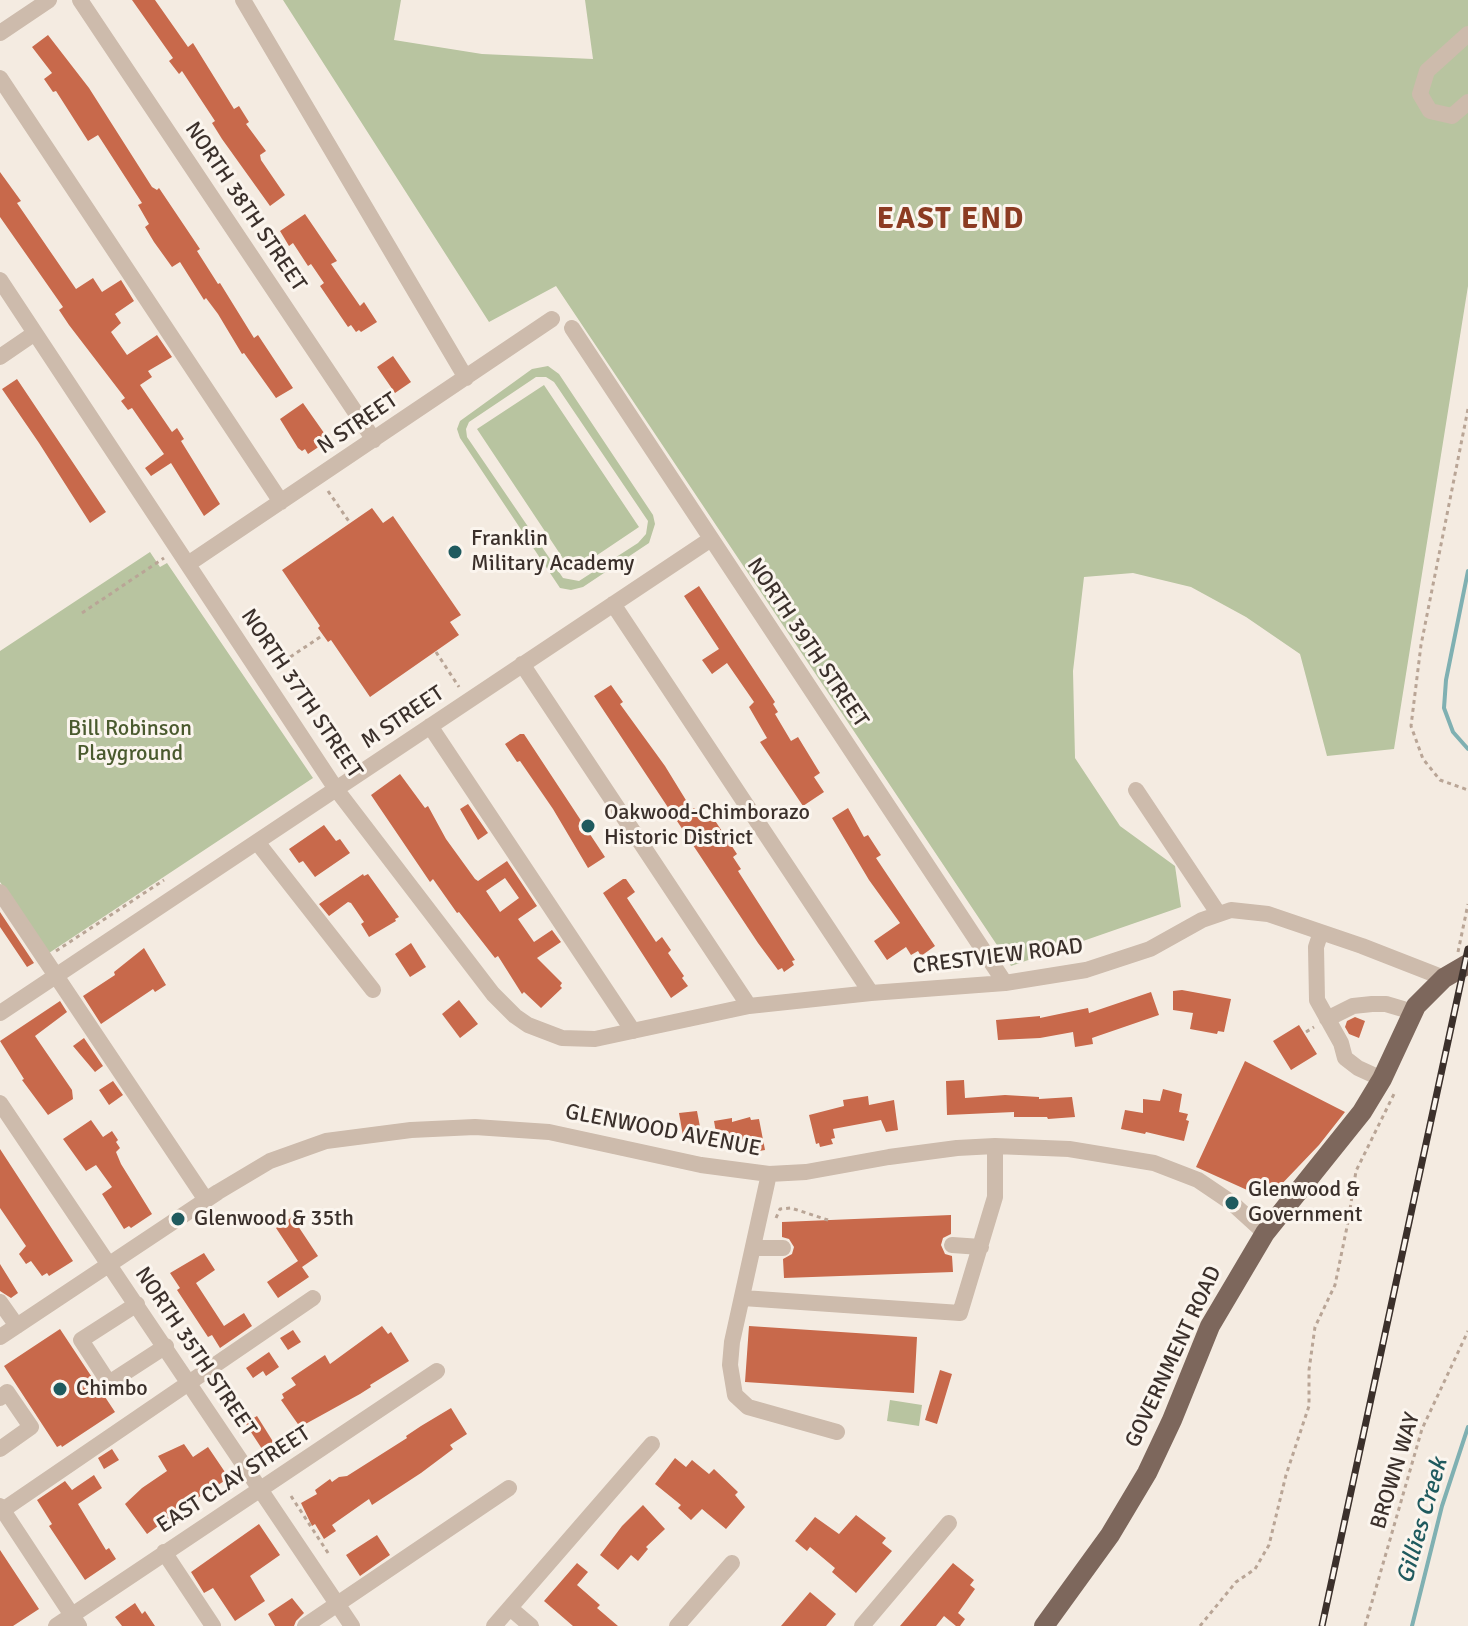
<!DOCTYPE html>
<html>
<head>
<meta charset="utf-8">
<style>
	body { margin:0 }
	canvas { display:block; background:#f4ebe1 }
</style>
</head>
<body>
<canvas width="1468" height="1626"></canvas>
<script>
const context = document.querySelector('canvas').getContext('2d');
context.lineJoin = 'round';
function paint(path, color) { context.fillStyle = color; context.fill(path, 'evenodd'); }
const shape = rows => new Path2D(rows.map(r => 'M' + r).join(''));
function trace(path, color, width, dash) { context.strokeStyle = color; context.lineWidth = width; context.lineCap = dash ? 'butt' : 'round'; context.setLineDash(dash || []); context.stroke(path); }
function write(font, color, halo, rows, align = 'center') {
  context.font = font + ' Signika,sans-serif'; context.lineWidth = 6; context.setLineDash([]); context.textBaseline = 'middle'; context.strokeStyle = halo; context.fillStyle = color; for (const [text, x, y, turn = 0] of rows) {
    context.save(); context.translate(x, y); context.rotate((+turn || 0) * Math.PI / 180); context.textAlign = isNaN(turn) ? turn : align; if (halo) context.strokeText(text, 0, 0); context.fillText(text, 0, 0); context.restore();
  }
}
paint(shape([
	[283,0,401,0,394,40,482,54,593,59,585,0,1468,0,1468,286,1394,749,1327,756,1300,654,1246,617,1191,587,1133,573,1084,577,1073,671,1075,758,1120,826,1175,866,1181,907,1011,966,556,286,489,322],
	[548,366,559,374,653,515,655,524,649,543,583,587,571,590,560,588,460,438,457,429,460,421,532,369],
	[536,377,546,377,554,382,648,521,646,534,638,543,579,581,563,578,467,437,466,429,469,422],
	[544,385,639,527,572,572,477,429],
	[150,552,160,567,167,563,313,778,49,953,0,882,0,651],
	[890,1400,922,1405,919,1426,887,1421]
]), '#b8c4a0');
trace(shape([
	[1468,571,1446,680,1444,708,1453,732,1468,749],
	[1412,1626,1442,1506,1468,1427]
]), '#7fb0b2', 4);
paint(shape([
	[132,0,155,0,188,47,193,43,234,109,239,106,249,122,246,124,266,151,260,155,261,160,285,195,270,206,222,139,212,123,215,121,182,71,179,74,169,61,173,58],
	[48,35,89,88,152,187,157,190,159,188,200,249,197,251,218,284,220,283,254,338,258,335,293,388,276,398,244,353,242,354,218,314,206,298,204,300,180,262,172,267,154,242,145,227,149,224,138,205,142,203,98,135,88,141,56,91,53,92,44,79,52,73,32,47],
	[0,172,21,201,17,203,76,289,93,278,102,292,121,280,134,301,115,314,121,323,111,332,127,355,157,335,172,357,148,371,152,377,140,385,172,432,177,428,184,439,181,441,220,504,204,516,171,463,151,476,145,468,164,454,132,408,128,410,121,401,125,398,69,325,59,310,63,307,0,217],
	[305,214,337,261,331,264,360,306,364,302,377,322,361,332,359,330,356,332,351,325,348,327,320,286,324,283,311,264,308,266,293,243,289,246,280,231],
	[393,356,411,382,395,393,377,367],
	[17,379,106,512,90,523,39,443,2,389],
	[303,403,329,440,308,454,305,449,302,451,298,448,280,419],
	[372,508,383,523,393,516,461,615,450,622,459,635,370,697,331,640,328,642,318,628,320,626,282,570],
	[699,586,775,702,773,704,778,712,775,714,791,741,798,737,820,773,814,777,824,792,803,806,760,742,767,738,749,707,754,702,727,663,712,674,702,660,719,649,684,596],
	[611,685,623,702,620,704,665,766,692,810,694,808,704,822,712,816,737,854,733,857,741,869,738,871,795,960,792,961,794,965,784,972,782,968,778,970,758,943,594,696],
	[520,734,524,734,605,857,588,868,553,809,520,761,517,762,505,744],
	[400,774,425,808,428,806,446,839,475,879,478,881,507,861,537,906,518,919,534,942,552,930,561,942,537,958,562,983,560,986,562,988,541,1008,524,992,522,994,498,956,495,958,459,912,457,913,433,879,430,882,371,795],
	[505,878,519,898,500,912,486,891],
	[468,804,488,833,478,840,460,809],
	[848,808,864,837,868,835,881,855,876,858,935,946,921,956,918,951,911,955,906,947,887,960,874,941,900,923,869,880,832,818],
	[324,825,336,841,340,839,350,853,315,877,303,861,299,863,289,849],
	[363,874,364,876,368,874,399,917,395,919,396,921,369,937,361,924,364,922,351,903,348,902,329,916,319,904],
	[623,879,626,879,635,892,627,898,656,942,662,937,671,950,668,953,684,976,682,978,688,986,671,998,603,893],
	[0,912,34,963,27,967,0,927],
	[411,943,426,967,410,977,395,954],
	[144,948,166,985,155,992,153,989,101,1024,83,996,115,975,114,972],
	[1182,990,1231,999,1224,1032,1218,1031,1217,1034,1190,1029,1193,1013,1173,1010,1173,991],
	[1151,992,1159,1015,1092,1038,1093,1044,1075,1047,1073,1032,1040,1038,998,1040,996,1020,1040,1016,1040,1018,1088,1008,1089,1013],
	[459,1000,478,1024,460,1038,442,1014],
	[60,1001,67,1012,35,1036,72,1090,73,1099,48,1115,22,1080,24,1079,0,1041],
	[1355,1017,1365,1021,1359,1038,1349,1034,1345,1027,1347,1021],
	[1299,1025,1317,1054,1291,1070,1273,1041],
	[84,1038,103,1066,95,1072,73,1046],
	[1245,1061,1345,1112,1319,1145,1276,1190,1256,1194,1196,1167],
	[964,1080,965,1098,1005,1095,1039,1097,1039,1099,1072,1097,1075,1117,1048,1119,1047,1117,1014,1117,1014,1112,947,1115,946,1081],
	[113,1081,123,1095,109,1105,99,1090],
	[1163,1089,1182,1094,1179,1112,1188,1114,1186,1120,1189,1121,1184,1141,1146,1132,1145,1134,1121,1129,1125,1110,1143,1113,1143,1099,1160,1101],
	[868,1096,869,1105,894,1100,898,1130,886,1132,881,1120,833,1129,835,1138,831,1139,833,1144,820,1147,819,1143,816,1144,809,1115,844,1106,843,1100],
	[697,1111,701,1132,683,1136,679,1113],
	[750,1117,751,1120,759,1119,765,1150,748,1153,745,1139,718,1144,714,1121,732,1118,732,1122],
	[91,1120,103,1137,112,1131,118,1140,116,1142,120,1148,116,1152,121,1164,152,1214,131,1228,129,1226,124,1229,102,1194,112,1187,96,1165,86,1171,63,1139],
	[0,1149,73,1261,49,1276,47,1273,42,1276,31,1261,26,1264,19,1254,26,1246,0,1208],
	[951,1215,951,1234,943,1238,941,1245,945,1254,952,1256,953,1272,784,1278,783,1259,792,1254,794,1247,789,1239,782,1237,782,1222],
	[292,1217,318,1256,302,1267,309,1277,278,1298,267,1282,298,1261,276,1228],
	[204,1253,215,1270,196,1283,224,1326,244,1313,252,1326,220,1348,212,1335,208,1337,177,1290,180,1288,170,1273],
	[0,1264,18,1293,11,1298,0,1291],
	[382,1326,388,1334,391,1332,409,1361,370,1385,371,1387,360,1394,300,1427,281,1400,284,1398,282,1394,296,1385,291,1378,325,1355,330,1364],
	[749,1326,917,1337,914,1393,745,1382],
	[60,1329,115,1412,62,1447,61,1445,57,1447,4,1366],
	[293,1330,301,1342,288,1350,280,1338],
	[269,1352,279,1367,266,1376,263,1371,253,1378,246,1368],
	[940,1370,952,1374,937,1424,925,1420],
	[451,1408,467,1434,450,1445,453,1449,421,1473,372,1505,369,1499,332,1525,336,1531,324,1539,315,1524,312,1526,301,1503,317,1494,315,1490,330,1479,332,1482,339,1477,347,1476,407,1438,406,1436,421,1426],
	[257,1416,277,1448,266,1455,245,1423],
	[184,1444,193,1457,208,1447,229,1478,188,1504,189,1506,178,1515,167,1522,166,1520,147,1534,125,1504,142,1488,167,1471,158,1456],
	[112,1449,119,1460,104,1469,98,1458],
	[675,1458,686,1467,692,1460,709,1474,714,1469,738,1492,735,1495,745,1507,726,1529,702,1509,691,1520,678,1508,681,1505,655,1484],
	[94,1475,102,1488,78,1504,106,1550,109,1548,116,1559,85,1580,49,1526,52,1524,37,1500,65,1481,72,1490],
	[643,1505,665,1529,646,1547,648,1549,638,1561,631,1555,618,1570,600,1555,622,1526],
	[856,1515,886,1538,882,1543,892,1551,856,1593,832,1572,835,1568,810,1547,807,1551,795,1541,815,1517,839,1534],
	[259,1524,280,1555,250,1576,265,1601,235,1621,213,1588,204,1593,191,1572],
	[377,1535,390,1555,360,1576,346,1555],
	[0,1550,39,1609,13,1626,0,1626],
	[577,1563,588,1572,577,1585,600,1605,597,1608,618,1626,573,1626,544,1601],
	[953,1563,974,1580,970,1585,975,1589,958,1613,965,1619,960,1626,956,1626,944,1616,936,1626,900,1626],
	[810,1592,836,1614,826,1626,781,1626],
	[292,1598,304,1613,296,1621,294,1626,275,1626,268,1614],
	[135,1603,142,1614,145,1611,155,1626,122,1626,115,1617]
]), '#c8694b');
trace(shape([
	[1468,409,1421,645,1411,726,1423,759,1440,780,1468,790],
	[328,491,350,523],
	[82,613,164,558],
	[436,652,459,687],
	[277,666,323,635],
	[56,951,164,880],
	[1458,952,1468,904],
	[1306,1032,1314,1027],
	[776,1218,780,1209,791,1208,828,1220],
	[291,1496,330,1556],
	[1200,1626,1236,1582,1255,1569,1269,1545,1286,1475,1309,1406,1309,1370,1315,1327,1335,1285,1348,1222,1356,1171,1394,1094],
	[1365,1626,1422,1429,1468,1331]
]), '#b9a596', 3, [4, 4]);
trace(shape([
	[80,0,374,440],
	[243,0,466,378],
	[0,33,49,0],
	[1468,34,1427,71,1420,94,1430,111,1452,116,1468,102],
	[0,78,281,502],
	[0,280,336,789,493,994,515,1016,528,1025,562,1038,595,1039,749,1006,871,993,1005,983,1086,970,1150,949,1202,920,1231,910,1268,914,1362,946,1444,978],
	[572,328,1005,983],
	[0,357,35,333],
	[188,564,552,319],
	[613,604,871,993],
	[522,664,749,1006],
	[430,726,633,1031],
	[1136,790,1218,913],
	[257,842,373,990],
	[0,892,206,1200],
	[1321,932,1316,947,1317,1000,1341,1043,1345,1058,1358,1068,1382,1079],
	[0,1013,711,539],
	[1327,1019,1353,1006,1372,1004,1386,1004,1413,1012],
	[0,1103,352,1626],
	[769,1174,732,1342,730,1365,735,1395,748,1407,837,1432],
	[952,1245,981,1247],
	[753,1248,783,1248],
	[743,1298,960,1313,995,1197,995,1146],
	[0,1302,17,1326],
	[137,1304,81,1340,109,1383,166,1346],
	[0,1337,218,1192,270,1161,326,1141,411,1130,475,1127,549,1132,701,1165,769,1174,806,1172,889,1157,957,1148,995,1146,1069,1149,1154,1163,1198,1180,1232,1203,1265,1233],
	[0,1398,7,1392,31,1427,0,1449],
	[0,1506,79,1626],
	[3,1510,313,1298],
	[164,1552,213,1626],
	[510,1608,531,1626],
	[56,1626,437,1371],
	[305,1626,509,1488],
	[494,1626,652,1444],
	[677,1626,732,1563],
	[862,1626,949,1523]
]), '#cdbbac', 16);
trace(shape([
	[1044,1626,1110,1535,1147,1473,1172,1420,1210,1326,1265,1233,1362,1112,1382,1079,1416,1006,1444,978,1468,964]
]), '#7d675c', 20);
const rail = shape([
	[1322,1626,1468,949]
]);
trace(rail, '#3b302b', 7);
trace(rail, '#fbf5ee', 4, [12]);
for (const [x, y, r, color] of [
	[455,552,8,"#1f5a5e"],
	[588,826,8,"#1f5a5e"],
	[1232,1203,8,"#1f5a5e"],
	[178,1219,8,"#1f5a5e"],
	[60,1389,8,"#1f5a5e"]
]) { const dot = new Path2D(); dot.arc(x, y, r, 0, 2 * Math.PI); context.fillStyle = color; context.fill(dot); trace(dot, '#fbf5ee', 3); }
write('22px', '#3b302b', '#fbf5ee', [
	["NORTH 38TH STREET",245,207,56],
	["N STREET",358,424,-34],
	["NORTH 39TH STREET",807,643,56],
	["NORTH 37TH STREET",301,694,56],
	["M STREET",403,718,-34],
	["CRESTVIEW ROAD",998,957,-7],
	["GLENWOOD AVENUE",663,1131,11],
	["NORTH 35TH STREET",195,1352,56],
	["GOVERNMENT ROAD",1174,1357,-65],
	["BROWN WAY",1396,1471,-73],
	["EAST CLAY STREET",234,1480,-33]
]);
write('22px', '#3b302b', '#fbf5ee', [
	["Franklin",471,539],
	["Military Academy",471,564],
	["Oakwood-Chimborazo",604,813],
	["Historic District",604,838],
	["Glenwood &",1248,1190],
	["Government",1248,1215],
	["Glenwood & 35th",194,1219],
	["Chimbo",76,1389]
], 'left');
write('22px', '#4a5a2e', '#fbf5ee', [
	["Bill Robinson",130,729],
	["Playground",130,754]
]);
write('italic 24px', '#1f5a5e', '#fbf5ee', [
	["Gillies Creek",1423,1521,-74]
]);
context.letterSpacing = '2px';
write('bold 30px', '#8c3b22', '#fbf5ee', [
	["EAST END",951,220]
]);
context.letterSpacing = '0px';
</script>
</body>
</html>
